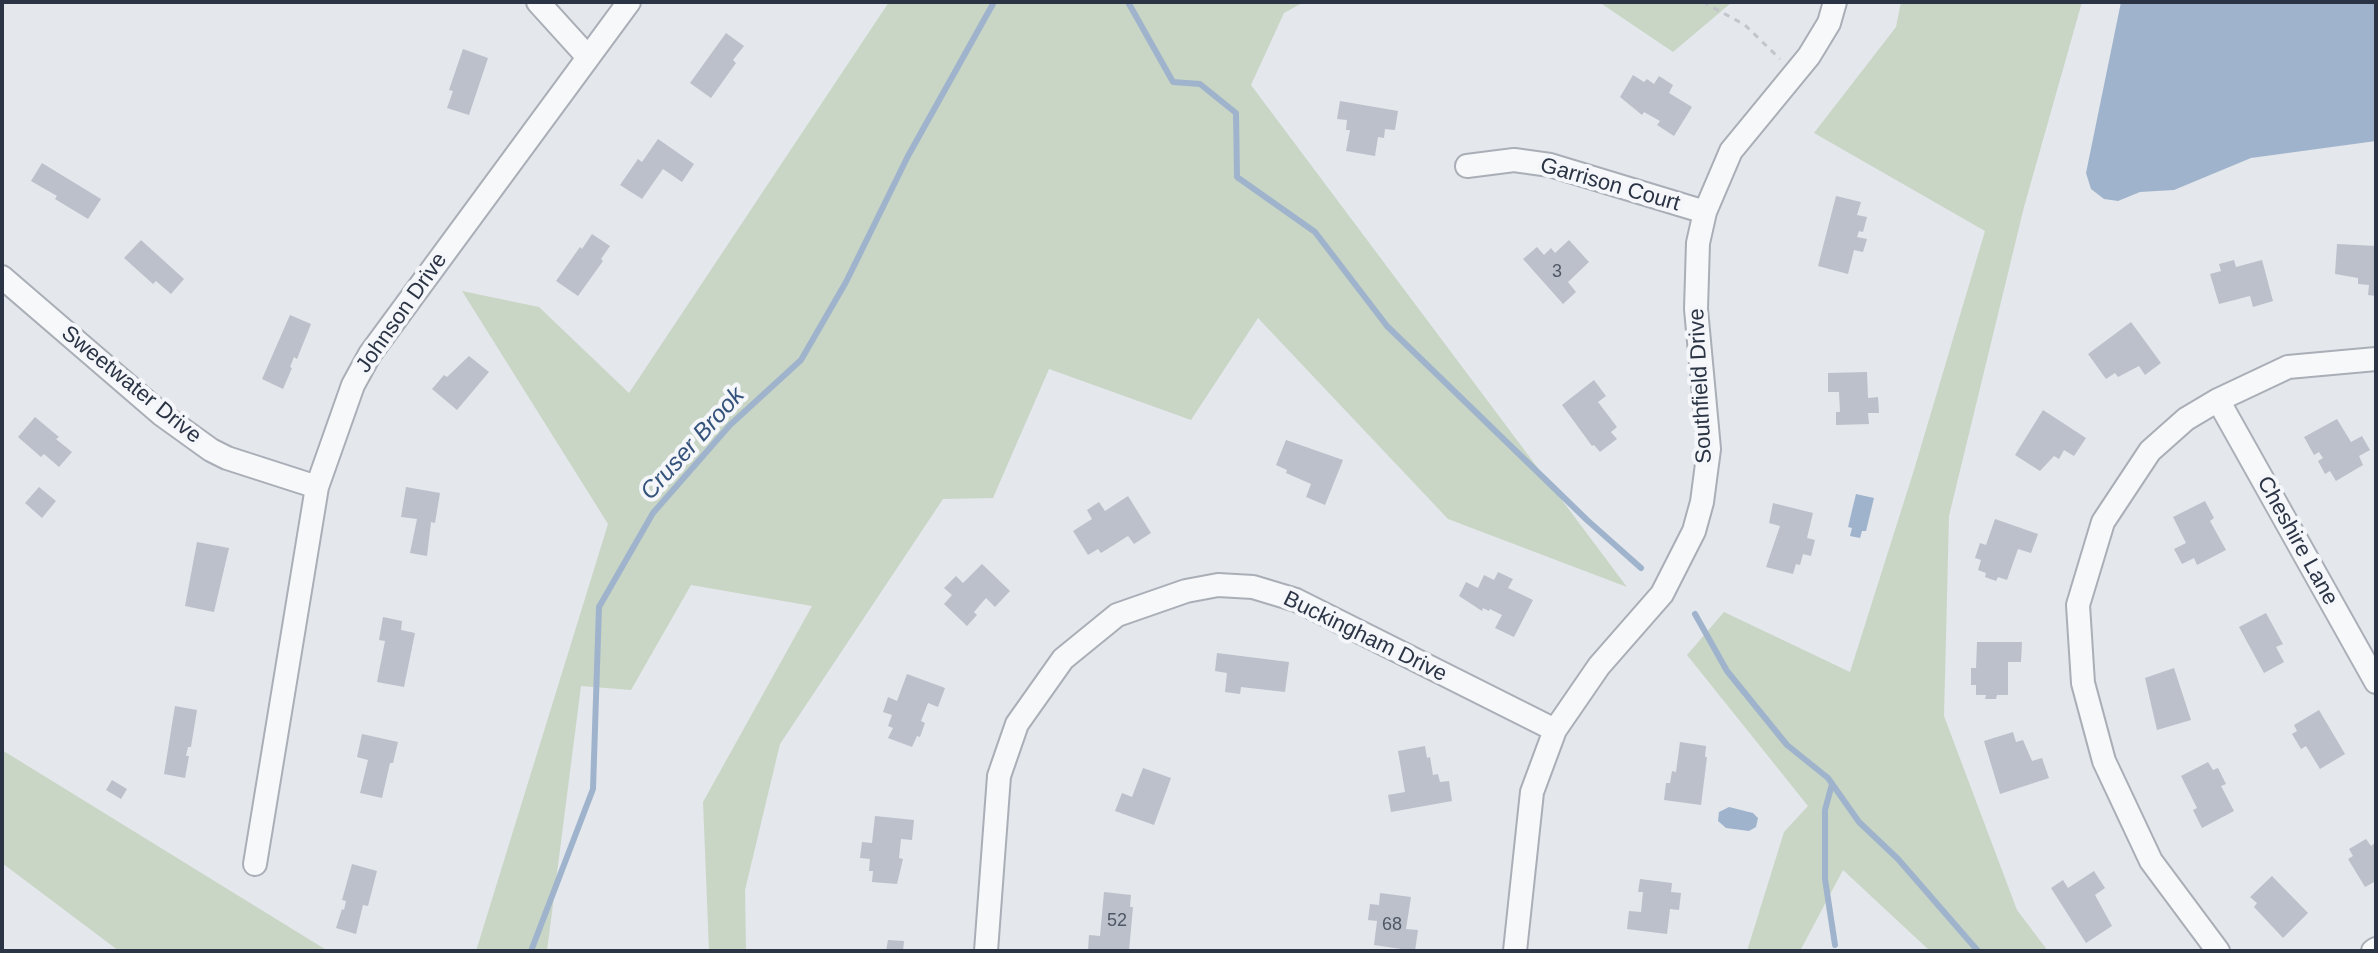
<!DOCTYPE html>
<html>
<head>
<meta charset="utf-8">
<style>
	body { margin:0 }
	#map { position:relative; width:2378px; height:953px; overflow:hidden; background:#e4e7ec; font-family:Arial,sans-serif }
	canvas { display:block }
	.frame { position:absolute; inset:0; border:4px solid #2b3445; pointer-events:none }
</style>
</head>
<body>
<div id="map">
<canvas width="2378" height="953"></canvas>
<div class="frame"></div>
</div>
<script>
const context = document.querySelector('canvas').getContext('2d');
context.lineJoin = 'round';
function paint(path, color) { context.fillStyle = color; context.fill(path, 'evenodd'); }
const shape = rows => new Path2D(rows.map(r => 'M' + r).join(''));
function trace(path, color, width, dash) { context.strokeStyle = color; context.lineWidth = width; context.lineCap = dash ? 'butt' : 'round'; context.setLineDash(dash || []); context.stroke(path); }
function write(font, color, halo, rows, align = 'center') {
  context.font = font + ' Arial,sans-serif'; context.lineWidth = 8; context.setLineDash([]); context.textBaseline = 'middle'; context.strokeStyle = halo; context.fillStyle = color; for (const [text, x, y, turn = 0] of rows) {
    context.save(); context.translate(x, y); context.rotate((+turn || 0) * Math.PI / 180); context.textAlign = isNaN(turn) ? turn : align; if (halo) context.strokeText(text, 0, 0); context.fillText(text, 0, 0); context.restore();
  }
}
paint(shape([
	[889,2,1304,2,1284,13,1251,85,1627,587,1448,519,1258,318,1191,420,1049,369,993,498,943,499,780,744,745,890,746,951,709,951,703,802,812,606,691,585,631,690,581,686,547,951,476,951,608,524,462,291,539,307,629,393],
	[1599,2,1729,2,1731,3,1673,52],
	[1901,2,2082,2,2024,207,1949,516,1944,716,2017,910,2048,951,1930,951,1843,870,1800,951,1747,951,1784,832,1808,806,1687,655,1724,612,1850,672,1914,470,1985,231,1814,133,1896,27],
	[2,750,328,951,119,951,2,863]
]), '#c9d6c5');
paint(shape([
	[2121,2,2376,2,2376,141,2251,158,2174,190,2140,192,2118,201,2104,199,2091,189,2086,173],
	[1856,494,1874,498,1866,531,1862,531,1860,538,1850,536,1852,528,1848,527],
	[1729,807,1753,813,1758,818,1756,827,1749,831,1726,828,1718,821,1719,812]
]), '#9fb4cc');
trace(shape([
	[1128,2,1173,82,1200,84,1236,113,1237,177,1315,232,1387,326,1587,520,1641,568],
	[1695,614,1727,671,1787,745,1828,778,1859,822,1898,859,1978,951],
	[1832,784,1825,810,1825,879,1835,945],
	[531,951,593,789,599,607,653,513,730,425,801,360,846,282,908,156,994,2]
]), '#9fb4cc', 6);
paint(shape([
	[726,33,744,46,733,60,736,63,711,98,690,83],
	[463,49,488,58,469,115,447,108,453,91,449,90],
	[1633,75,1644,82,1647,79,1654,84,1659,76,1673,85,1669,93,1692,107,1674,136,1657,125,1660,121,1644,112,1642,115,1620,97],
	[1340,101,1398,111,1395,130,1385,129,1384,138,1378,137,1375,156,1346,151,1350,130,1346,130,1347,120,1337,119],
	[658,139,694,164,682,182,663,169,642,199,620,185,638,159,642,162],
	[42,163,101,199,88,219,55,199,57,196,31,181],
	[1836,196,1861,202,1857,215,1867,217,1863,232,1859,231,1857,237,1867,239,1863,252,1854,250,1848,274,1818,266],
	[592,234,610,246,601,259,603,261,578,296,556,281,580,247,582,249],
	[141,240,184,279,171,294,156,281,153,284,124,258],
	[1569,240,1589,262,1568,282,1576,292,1563,304,1523,259,1537,247,1544,255,1551,248,1555,253],
	[2337,244,2376,246,2376,296,2368,295,2369,285,2358,284,2358,278,2335,274],
	[2234,260,2236,267,2262,260,2273,301,2253,307,2250,296,2219,304,2210,274,2221,271,2219,264],
	[290,315,311,324,297,359,294,357,290,367,292,368,283,389,262,379],
	[2131,322,2161,363,2145,375,2139,366,2118,377,2115,373,2106,379,2088,354],
	[469,356,489,372,457,410,432,389,444,375,447,377],
	[1867,372,1868,398,1878,397,1879,413,1868,413,1869,424,1836,425,1836,412,1840,412,1839,392,1828,392,1828,373],
	[1594,380,1606,396,1598,402,1617,427,1611,432,1617,439,1600,452,1594,445,1592,446,1562,405],
	[2043,410,2086,438,2074,456,2064,450,2059,459,2054,456,2040,471,2015,455],
	[35,417,59,437,56,439,72,452,59,467,44,454,41,457,18,437],
	[2337,419,2351,442,2362,436,2370,450,2359,456,2363,465,2336,481,2330,471,2325,474,2318,461,2323,458,2319,452,2314,455,2304,437],
	[1286,440,1343,460,1325,505,1306,497,1311,484,1286,473,1287,470,1276,465],
	[39,487,56,501,42,518,25,503],
	[406,487,440,493,435,523,431,522,427,556,410,553,417,519,401,517],
	[1128,496,1151,533,1134,544,1128,536,1101,553,1098,549,1088,555,1073,531,1092,519,1087,510,1099,502,1105,511],
	[2205,501,2214,518,2210,521,2226,550,2197,565,2194,558,2182,564,2174,549,2186,543,2173,517],
	[1773,503,1813,513,1807,538,1815,540,1811,556,1803,554,1800,565,1796,564,1793,574,1766,567,1780,526,1769,523],
	[1995,519,2038,534,2031,553,2018,549,2007,580,1998,577,1996,581,1985,577,1986,573,1978,570,1981,560,1975,558,1980,543,1986,545],
	[197,542,229,548,214,612,185,606],
	[982,564,1010,591,995,607,986,598,974,612,977,615,967,626,944,604,952,595,944,588,956,576,963,583],
	[1498,572,1513,579,1508,588,1533,600,1514,637,1495,628,1502,615,1490,609,1489,611,1483,608,1482,611,1459,596,1466,582,1478,588,1484,575,1494,580],
	[2266,613,2283,644,2276,647,2284,662,2264,673,2239,627],
	[383,617,402,621,401,630,415,633,404,687,377,682,385,641,379,640],
	[1977,642,2022,642,2021,662,2008,662,2008,695,1997,695,1996,699,1985,699,1986,695,1976,695,1976,685,1971,685,1971,668,1976,668],
	[1217,653,1289,662,1285,692,1241,687,1240,694,1225,692,1227,673,1215,671],
	[2174,668,2191,720,2157,730,2145,678],
	[907,674,945,688,938,707,928,703,921,721,925,723,920,737,917,736,912,747,888,738,893,728,888,726,892,715,883,712,888,697,897,701],
	[175,706,197,710,191,747,188,747,186,756,189,756,185,778,164,774],
	[2319,710,2345,754,2320,769,2306,746,2301,749,2292,734,2297,731,2294,725],
	[2013,732,2016,742,2023,740,2032,761,2042,758,2049,778,2000,794,1984,741],
	[362,734,398,742,393,763,390,763,382,798,360,793,368,760,357,757],
	[1680,742,1706,746,1705,757,1707,757,1701,805,1664,800,1666,783,1670,783,1672,771,1676,772],
	[1425,746,1427,758,1430,757,1433,775,1438,774,1440,782,1449,781,1452,801,1391,812,1388,795,1405,792,1398,751],
	[2208,762,2213,770,2218,768,2226,784,2221,786,2234,811,2202,828,2193,810,2197,808,2181,776],
	[1143,768,1171,778,1154,825,1115,811,1122,793,1132,797],
	[112,780,127,789,121,799,106,790],
	[875,816,914,820,912,840,901,839,899,858,903,859,897,884,872,882,873,871,869,871,870,859,860,858,862,842,872,843],
	[2366,839,2371,846,2376,842,2376,881,2365,887,2348,859,2353,856,2349,849],
	[352,864,377,871,368,906,363,905,356,934,336,928,342,909,344,910,346,901,342,900],
	[2094,871,2105,888,2095,895,2112,926,2086,943,2051,888,2063,880,2068,888],
	[2272,876,2308,913,2283,938,2254,907,2257,903,2250,897],
	[1640,879,1672,883,1671,892,1681,893,1679,910,1670,909,1667,934,1627,929,1629,911,1641,912,1643,892,1638,892],
	[1104,892,1131,895,1130,907,1133,907,1129,951,1088,951,1089,935,1100,936],
	[1380,893,1411,897,1406,929,1418,930,1415,951,1374,945,1377,921,1368,920,1370,904,1379,905],
	[888,940,904,941,903,951,886,951]
]), '#bbc0ca');
const street = shape([
	[538,2,587,56],
	[1467,166,1514,160,1550,165,1705,212],
	[2,277,161,414,211,450,227,458,317,487],
	[2218,400,2376,682],
	[255,864,317,487,353,385,370,354,629,2],
	[986,951,999,776,1017,724,1063,659,1117,615,1186,591,1218,585,1253,587,1296,600,1555,730],
	[1515,951,1532,792,1555,730,1599,666,1662,594,1694,531,1702,502,1709,449,1696,309,1698,243,1705,212,1731,151,1809,56,1829,23,1835,2],
	[2218,951,2151,861,2104,761,2083,683,2078,605,2103,522,2150,451,2186,419,2218,400,2288,367,2376,359],
	[2373,951,2376,949]
]);
trace(street, '#a9aeb7', 26);
trace(shape([
	[1703,2,1745,25,1780,59]
]), '#c2c5cb', 3, [6, 6]);
trace(street, '#f7f8fa', 22);
write('18px', '#4f5766', null, [
	["3",1557,272],
	["52",1117,921],
	["68",1392,925]
]);
write('22px', '#2b3445', '#f4f6f9', [
	["Garrison Court",1610,185,16],
	["Johnson Drive",402,313,-55],
	["Sweetwater Drive",131,385,39],
	["Southfield Drive",1701,386,-93],
	["Cheshire Lane",2297,541,61],
	["Buckingham Drive",1365,637,26]
]);
write('italic 24px', '#34527a', '#f4f6f9', [
	["Cruser Brook",693,444,-48]
]);
</script>
</body>
</html>
